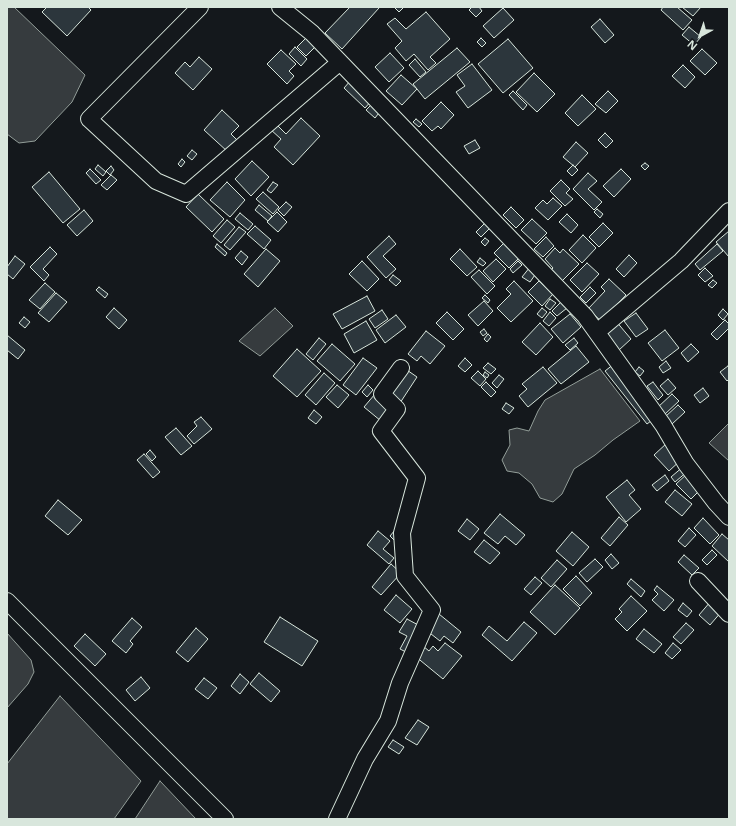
<!DOCTYPE html>
<html>
<head>
<meta charset="utf-8">
<style>
	body { margin:0 }
	#map { position:relative; width:736px; height:826px; overflow:hidden; background:#14181c; font-family:"Noto Sans",sans-serif }
	canvas { display:block }
	.frame { position:absolute; inset:0; border:8px solid #d8e6dc; pointer-events:none }
	.north { position:absolute; left:680px; top:16px; width:40px; height:40px; -webkit-text-stroke:3px #14181c; paint-order:stroke; rotate:220deg; font-size:11px; font-weight:700; line-height:16px; text-align:center; color:#d8e6dc }
	.north::after { content:''; display:block; margin:auto; width:14px; height:18px; background:#d8e6dc; clip-path:polygon(50% 0,100% 100%,50% 72%,0 100%) }
</style>
</head>
<body>
<div id="map">
<canvas width="736" height="826"></canvas>
<div class="frame"></div>
<div class="north">N</div>
</div>
<script>
const context = document.querySelector('canvas').getContext('2d');
context.lineJoin = 'round';
function paint(path, color) { context.fillStyle = color; context.fill(path, 'evenodd'); }
const shape = rows => new Path2D(rows.map(r => 'M' + r).join(''));
function trace(path, color, width, dash) { context.strokeStyle = color; context.lineWidth = width; context.lineCap = dash ? 'butt' : 'round'; context.setLineDash(dash || []); context.stroke(path); }
const water = shape([
	[7,7,14,7,85,75,72,102,35,141,19,143,7,134,7,7],
	[275,308,293,326,260,356,239,341,275,308],
	[600,369,640,421,613,440,595,455,574,469,562,494,553,502,540,498,532,484,519,473,507,471,502,460,510,445,509,430,517,428,529,431,538,411,545,400,600,369],
	[729,423,729,461,709,443,729,423],
	[7,633,31,660,34,672,28,684,7,708,7,633],
	[60,696,141,781,114,819,7,819,7,764,60,696],
	[160,781,196,819,135,819,160,781]
]);
paint(water, '#363b3e');
trace(water, '#939e99', 1);
const building = shape([
	[47,7,88,7,91,10,67,36,42,12,47,7],
	[350,7,378,7,379,8,342,49,325,33,350,7],
	[394,7,404,7,399,12,394,7],
	[472,7,479,7,482,11,476,17,469,10,472,7],
	[663,7,677,7,692,20,683,30,661,10,663,7],
	[682,7,701,7,693,16,682,7],
	[503,8,514,20,494,38,483,26,503,8],
	[426,12,450,39,430,57,436,63,428,70,414,54,406,61,395,48,402,41,387,24,395,18,406,29,426,12],
	[600,19,614,35,605,43,591,27,600,19],
	[689,27,701,37,694,45,682,35,689,27],
	[309,35,318,44,306,56,297,47,309,35],
	[481,38,486,43,482,47,477,42,481,38],
	[508,39,533,68,503,93,478,64,508,39],
	[295,47,307,59,301,66,289,54,295,47],
	[457,48,470,62,425,99,413,84,457,48],
	[702,49,717,63,705,75,690,61,702,49],
	[281,50,296,64,289,71,294,76,287,84,267,64,281,50],
	[390,53,404,68,389,82,375,67,390,53],
	[199,57,212,69,193,90,175,73,185,62,190,67,199,57],
	[415,59,426,72,420,77,409,65,415,59],
	[472,64,492,90,468,108,456,92,465,86,457,75,472,64],
	[683,65,695,77,685,88,672,76,683,65],
	[534,73,555,94,537,112,516,92,534,73],
	[401,75,417,89,402,105,386,91,401,75],
	[351,80,372,100,365,108,344,88,351,80],
	[513,91,527,105,523,110,509,95,513,91],
	[608,91,618,101,606,113,595,104,608,91],
	[582,95,596,109,578,126,565,113,582,95],
	[374,102,382,109,375,118,366,110,374,102],
	[441,102,454,115,441,129,438,126,432,131,422,121,441,102],
	[222,110,239,126,231,134,238,141,228,152,204,130,222,110],
	[301,118,320,136,293,165,274,147,281,139,270,129,275,123,286,134,301,118],
	[416,119,422,124,419,127,413,122,416,119],
	[605,133,613,141,606,148,598,140,605,133],
	[475,140,480,148,469,154,464,146,475,140],
	[576,142,588,153,575,167,563,157,576,142],
	[192,150,197,154,192,160,187,156,192,150],
	[182,159,185,162,181,167,178,164,182,159],
	[252,161,269,177,251,196,235,179,252,161],
	[645,163,649,166,645,170,641,166,645,163],
	[98,165,106,172,103,176,95,169,98,165],
	[573,165,578,170,572,176,567,171,573,165],
	[111,166,114,170,110,175,106,171,111,166],
	[90,169,101,180,96,184,86,173,90,169],
	[621,169,631,179,614,197,603,186,621,169],
	[49,172,80,209,63,223,32,187,49,172],
	[588,173,597,181,588,189,602,202,594,210,573,189,588,173],
	[111,175,117,180,107,190,101,185,111,175],
	[561,180,570,189,566,193,573,199,565,206,550,191,561,180],
	[227,182,245,200,230,217,210,200,227,182],
	[273,182,278,185,271,193,267,190,273,182],
	[263,192,279,207,273,214,256,199,263,192],
	[198,194,224,219,212,232,186,207,198,194],
	[553,198,562,206,548,220,535,208,543,200,547,204,553,198],
	[286,202,292,207,284,216,278,210,286,202],
	[259,205,272,216,268,221,255,210,259,205],
	[511,207,524,220,516,228,503,215,511,207],
	[597,209,603,214,600,218,594,212,597,209],
	[84,210,93,221,77,236,67,225,84,210],
	[277,212,287,222,278,232,267,222,277,212],
	[240,213,253,224,248,230,235,219,240,213],
	[567,214,578,225,571,233,559,222,567,214],
	[532,219,547,233,536,244,521,230,532,219],
	[227,220,235,227,221,243,213,236,227,220],
	[488,220,493,225,481,237,476,232,488,220],
	[603,223,613,233,599,247,589,237,603,223],
	[255,226,271,240,264,249,247,234,255,226],
	[239,227,246,232,230,250,224,245,239,227],
	[729,231,729,257,716,242,729,231],
	[583,235,596,248,582,263,569,250,583,235],
	[389,236,396,244,383,256,396,269,386,278,367,257,389,236],
	[546,237,554,246,543,257,534,249,546,237],
	[485,238,489,241,485,246,481,242,485,238],
	[505,242,520,257,509,268,494,253,505,242],
	[217,244,227,253,225,256,215,247,217,244],
	[717,244,723,251,700,270,695,264,717,244],
	[50,247,57,254,43,269,49,275,44,281,30,267,50,247],
	[555,248,560,253,563,249,579,264,560,283,549,272,553,268,545,259,555,248],
	[266,249,280,261,258,287,244,274,266,249],
	[460,249,477,267,467,276,450,259,460,249],
	[241,251,248,257,242,265,235,258,241,251],
	[629,255,637,263,624,277,616,269,629,255],
	[15,256,25,264,13,279,7,274,7,267,15,256],
	[480,258,486,263,483,266,477,262,480,258],
	[496,259,506,269,493,282,483,271,496,259],
	[362,261,379,279,367,291,349,274,362,261],
	[518,261,522,265,513,273,510,269,518,261],
	[587,263,599,274,582,292,570,280,587,263],
	[530,267,537,272,530,282,522,277,530,267],
	[705,268,713,276,705,282,698,275,705,268],
	[479,270,495,286,487,294,471,277,479,270],
	[393,275,401,281,396,286,389,280,393,275],
	[609,279,626,295,601,321,588,309,605,291,601,287,609,279],
	[713,280,717,283,712,288,708,285,713,280],
	[514,281,533,301,511,322,497,308,511,294,506,289,514,281],
	[539,281,553,294,542,306,528,292,539,281],
	[45,283,55,292,40,309,29,300,45,283],
	[99,287,108,294,105,298,96,290,99,287],
	[590,287,596,293,586,303,580,297,590,287],
	[56,293,67,302,49,322,38,313,56,293],
	[485,295,490,300,488,303,482,298,485,295],
	[367,296,375,311,342,329,333,314,367,296],
	[550,299,556,303,550,310,545,306,550,299],
	[484,301,493,311,478,326,468,315,484,301],
	[561,302,567,308,557,316,552,311,561,302],
	[114,308,127,320,119,329,106,317,114,308],
	[542,308,547,312,542,318,537,314,542,308],
	[723,309,728,314,723,320,718,315,723,309],
	[382,310,388,319,375,328,369,319,382,310],
	[447,312,464,329,453,340,436,323,447,312],
	[550,312,556,318,549,326,543,321,550,312],
	[636,313,648,329,636,337,624,321,636,313],
	[570,314,581,327,563,343,551,329,570,314],
	[396,315,406,327,385,343,376,330,396,315],
	[24,317,30,322,25,328,19,323,24,317],
	[615,320,631,339,619,350,602,330,615,320],
	[725,320,729,324,729,328,717,340,711,334,725,320],
	[366,321,377,340,354,353,344,334,366,321],
	[540,323,553,337,536,355,522,342,540,323],
	[484,329,487,333,483,336,480,332,484,329],
	[665,330,679,348,662,361,648,343,665,330],
	[426,331,445,346,430,364,421,356,417,361,408,354,426,331],
	[488,334,491,337,487,342,484,339,488,334],
	[7,335,25,350,18,359,7,350,7,335],
	[319,338,326,344,313,360,306,354,319,338],
	[574,338,578,343,570,350,565,345,574,338],
	[332,344,355,364,340,381,317,361,332,344],
	[691,344,699,352,688,362,681,353,691,344],
	[576,346,589,362,561,384,548,369,576,346],
	[297,349,321,371,297,397,273,376,297,349],
	[363,358,377,368,356,395,343,385,363,358],
	[465,358,472,365,465,372,458,366,465,358],
	[666,361,671,368,663,373,659,367,666,361],
	[488,363,496,369,491,374,483,368,488,363],
	[614,364,656,417,647,424,605,371,614,364],
	[728,366,729,367,729,379,727,381,720,372,728,366],
	[543,367,557,383,528,407,519,396,527,389,522,384,543,367],
	[639,367,644,371,640,376,635,372,639,367],
	[404,368,417,377,400,403,387,394,404,368],
	[478,371,486,379,480,386,471,378,478,371],
	[485,372,489,375,487,378,483,375,485,372],
	[324,373,335,383,316,405,305,395,324,373],
	[499,375,504,379,497,388,492,383,499,375],
	[668,379,676,388,668,395,660,386,668,379],
	[486,382,496,392,491,397,481,387,486,382],
	[653,382,663,395,658,400,647,386,653,382],
	[337,385,349,395,338,408,326,397,337,385],
	[368,385,373,390,367,397,362,392,368,385],
	[703,388,709,396,700,403,694,395,703,388],
	[375,394,392,408,381,421,364,407,375,394],
	[672,394,679,401,664,415,657,408,672,394],
	[506,403,514,408,509,414,502,409,506,403],
	[678,405,685,412,672,424,665,417,678,405],
	[314,410,322,417,316,424,308,418,314,410],
	[201,417,212,429,194,444,187,436,197,426,194,422,201,417],
	[176,428,192,446,181,455,165,437,176,428],
	[667,443,682,459,669,471,654,455,667,443],
	[150,450,156,457,152,461,146,454,150,450],
	[144,454,160,472,153,478,137,460,144,454],
	[684,466,688,471,675,482,671,477,684,466],
	[688,473,702,488,691,499,676,484,688,473],
	[665,475,669,481,657,491,652,485,665,475],
	[627,480,635,490,629,495,641,509,626,522,606,497,627,480],
	[675,490,692,504,682,516,665,502,675,490],
	[58,500,82,520,68,535,45,516,58,500],
	[500,514,525,535,516,545,505,536,498,544,484,533,500,514],
	[619,517,628,525,610,546,601,538,619,517],
	[703,518,719,535,710,544,694,528,703,518],
	[467,519,479,529,470,540,458,531,467,519],
	[689,528,696,535,685,547,678,541,689,528],
	[395,530,395,541,390,536,395,530],
	[378,531,390,541,383,549,394,558,389,564,367,545,378,531],
	[572,532,589,547,573,566,556,551,572,532],
	[722,534,729,540,729,562,712,546,722,534],
	[484,540,500,553,490,564,474,552,484,540],
	[712,550,717,555,707,565,702,560,712,550],
	[611,554,619,563,612,569,605,560,611,554],
	[684,555,699,568,692,575,678,562,684,555],
	[595,559,603,567,587,582,579,573,595,559],
	[557,560,567,569,551,587,541,578,557,560],
	[391,564,401,573,381,595,372,587,391,564],
	[576,576,592,593,580,606,563,589,576,576],
	[535,577,542,583,531,595,524,589,535,577],
	[631,579,645,591,641,597,627,584,631,579],
	[555,585,580,608,555,635,530,612,555,585],
	[657,586,674,600,664,611,652,600,658,594,654,590,657,586],
	[396,595,412,609,400,623,384,610,396,595],
	[631,596,647,611,627,631,615,619,622,612,619,609,631,596],
	[711,601,722,611,710,625,699,615,711,601],
	[683,603,692,611,687,617,678,610,683,603],
	[439,614,461,632,453,643,444,636,440,641,426,630,439,614],
	[280,617,318,641,302,666,264,642,280,617],
	[132,618,142,627,130,641,133,644,126,653,112,641,132,618],
	[407,619,422,627,408,653,400,649,407,636,399,632,407,619],
	[524,622,537,633,512,661,482,635,489,626,507,641,524,622],
	[686,623,694,630,681,644,673,637,686,623],
	[196,628,208,639,188,662,176,652,196,628],
	[644,629,662,644,654,653,636,639,644,629],
	[85,634,106,654,95,666,74,646,85,634],
	[445,643,462,656,443,679,415,656,423,646,429,651,433,646,438,651,445,643],
	[673,643,681,650,672,659,665,653,673,643],
	[259,673,280,691,271,702,250,684,259,673],
	[240,674,249,682,240,694,231,686,240,674],
	[141,677,150,688,135,701,126,690,141,677],
	[204,678,217,688,208,699,195,689,204,678],
	[418,720,429,727,417,745,405,738,418,720],
	[393,740,404,747,399,754,388,747,393,740]
]);
paint(building, '#2c363c');
trace(building, '#d8e6dc', 1);
const street = shape([
	[200,7,89,119,156,181,186,194,340,62],
	[280,7,312,33,585,316,663,425,686,464,716,503,729,517],
	[597,332,681,261,729,211],
	[698,581,729,614],
	[7,601,225,819],
	[337,819,365,759,388,721,400,683,432,610,405,576,402,533,417,478,381,431,397,409,382,394,401,368]
]);
trace(street, '#d8e6dc', 18);
trace(street, '#14181c', 16);
</script>
</body>
</html>
